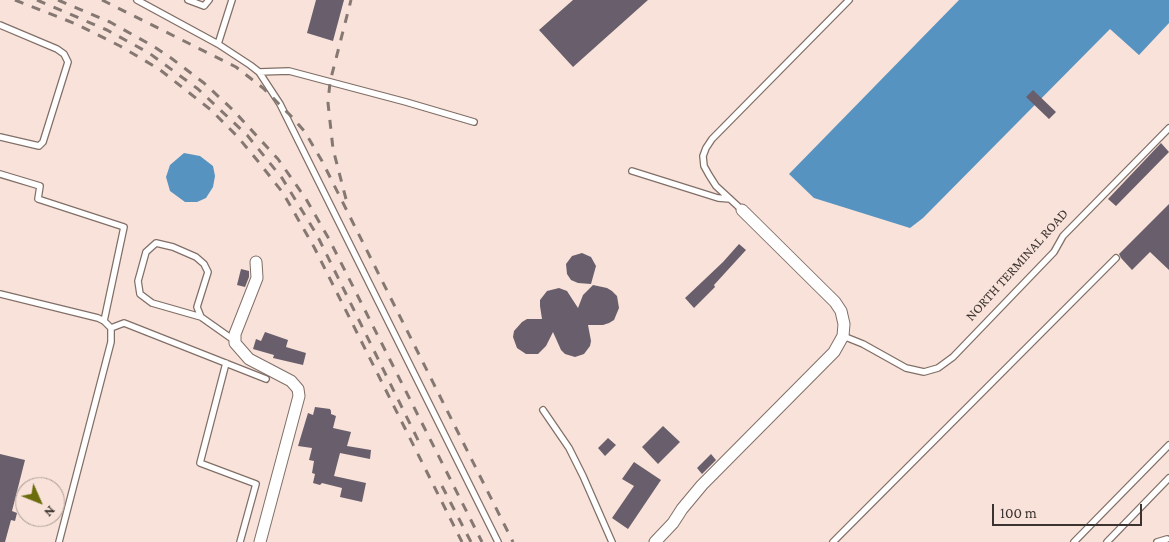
<!DOCTYPE html>
<html>
<head>
<meta charset="utf-8">
<style>
	body { margin:0 }
	#map { position:relative; width:1169px; height:542px; overflow:hidden; background:#f8e2d9; font-family:"Crimson Pro",serif }
	canvas { display:block }
	.north { position:absolute; left:15px; top:477px; width:50px; height:50px; box-sizing:border-box; background:#f8e2d9; border:1px solid #ac9c95; border-radius:50%; rotate:134deg; font-size:14px; font-weight:700; line-height:20px; text-align:center; color:#3b332f }
	.north::after { content:''; display:block; margin:auto; width:18px; height:22px; background:#6b6c0b; clip-path:polygon(50% 0,100% 100%,50% 72%,0 100%) }
	.scale { position:absolute; left:992px; top:504px; width:150px; height:22px; box-sizing:border-box; border:2px solid #3b332f; border-top:0; padding-left:6px; font-size:15px; line-height:18px; white-space:nowrap; color:#3b332f; -webkit-text-stroke:4px #f8e2d9; paint-order:stroke }
</style>
</head>
<body>
<div id="map">
<canvas width="1169" height="542"></canvas>
<div class="north">N</div>
<div class="scale">100 m</div>
</div>
<script>
const context = document.querySelector('canvas').getContext('2d');
context.lineJoin = 'round';
function paint(path, color) { context.fillStyle = color; context.fill(path, 'evenodd'); }
const shape = rows => new Path2D(rows.map(r => 'M' + r).join(''));
function trace(path, color, width, dash) { context.strokeStyle = color; context.lineWidth = width; context.lineCap = dash ? 'butt' : 'round'; context.setLineDash(dash || []); context.stroke(path); }
function write(font, color, halo, rows, align = 'center') {
  context.font = font + ' "Crimson Pro",serif'; context.lineWidth = 5; context.setLineDash([]); context.textBaseline = 'middle'; context.strokeStyle = halo; context.fillStyle = color; for (const [text, x, y, turn = 0] of rows) {
    context.save(); context.translate(x, y); context.rotate((+turn || 0) * Math.PI / 180); context.textAlign = isNaN(turn) ? turn : align; if (halo) context.strokeText(text, 0, 0); context.fillText(text, 0, 0); context.restore();
  }
}
paint(shape([
	[959,0,1169,0,1169,23,1139,55,1110,29,923,218,910,228,814,198,789,174],
	[184,153,200,156,213,166,215,176,213,187,206,198,197,202,185,202,170,191,166,177,170,165]
]), '#5793c0');
paint(shape([
	[316,0,344,0,333,41,307,33],
	[573,0,648,0,573,67,539,30],
	[1033,90,1056,112,1049,119,1026,97],
	[1161,143,1169,152,1116,206,1108,199],
	[1169,204,1169,270,1150,252,1132,270,1121,258,1119,254],
	[739,244,746,250,714,285,715,287,694,308,685,298,723,262],
	[582,253,591,257,596,266,591,284,578,283,571,280,567,274,566,264,572,256],
	[241,269,249,271,249,277,245,287,237,285],
	[593,285,607,288,612,291,617,296,619,308,614,320,609,323,603,325,588,325,591,341,590,346,584,354,575,357,565,354,561,350,553,332,546,346,538,354,526,354,517,348,513,337,514,331,522,322,527,319,542,319,540,306,540,300,547,291,559,288,567,291,578,308,583,295],
	[265,332,288,340,286,347,306,353,303,365,273,358,274,355,253,349,256,339,261,341],
	[315,407,330,409,331,411,331,414,336,416,333,428,351,432,347,446,371,450,370,459,340,453,334,476,366,483,362,502,340,497,342,488,322,483,320,485,313,483,315,474,312,473,314,461,309,460,312,448,298,446,308,413,313,415],
	[663,426,680,442,658,464,642,447],
	[608,438,616,445,605,456,598,448],
	[0,454,25,460,12,511,17,513,15,521,11,520,5,542,0,542],
	[711,454,716,460,702,474,697,468],
	[634,462,661,480,628,529,612,518,634,486,622,479]
]), '#695e6c');
const lane = shape([
	[137,0,218,44,250,65,259,72,280,104,498,542],
	[188,0,204,6,209,0],
	[0,25,57,49,64,54,68,62,43,142,39,146,0,137],
	[218,44,232,0],
	[259,72,289,71,406,102,474,122],
	[632,171,718,198,730,199],
	[0,174,40,186,38,199,124,227,104,321],
	[742,210,716,186,709,175,704,166,703,156,706,148,712,139,849,0],
	[0,294,98,318,104,321,111,328,124,323,266,379],
	[201,317,152,303,140,294,138,281,146,252,156,243,173,247,196,257,204,264,208,272,197,307,201,317,235,341],
	[843,336,863,344,906,368,924,372,938,368,953,357,1054,252,1063,236,1169,128],
	[226,363,200,463,256,484,240,542],
	[543,410,569,448,583,476,612,542],
	[59,542,111,342,111,328],
	[833,542,1116,258],
	[1074,542,1169,445],
	[1107,542,1169,478],
	[1157,542,1167,539]
]);
const street = shape([
	[256,262,257,278,235,334,235,343,249,359,291,381,298,389,299,396,260,542],
	[655,542,673,523,682,509,702,485,834,352,843,336,844,324,841,311,835,302,742,210]
]);
trace(lane, '#816f67', 8);
trace(street, '#816f67', 13);
trace(lane, '#fff', 5.5);
trace(street, '#fff', 11);
trace(shape([
	[15,0,76,24,120,46,159,69,211,110,237,136,257,160,283,193,314,247,462,542],
	[37,0,107,30,149,53,198,89,247,135,282,178,317,235,419,442],
	[58,0,110,22,153,46,171,58,204,83,233,110,278,159,306,199,329,239,482,542],
	[102,0,236,67,263,88,292,117,305,132,322,161,513,542],
	[346,199,333,149,328,103,330,82,351,0],
	[442,486,471,542]
]), '#857872', 3, [9, 9]);
write('14px', '#3b332f', '#f8e2d9', [
	["NORTH TERMINAL ROAD",1017,265,-48]
]);
</script>
</body>
</html>
